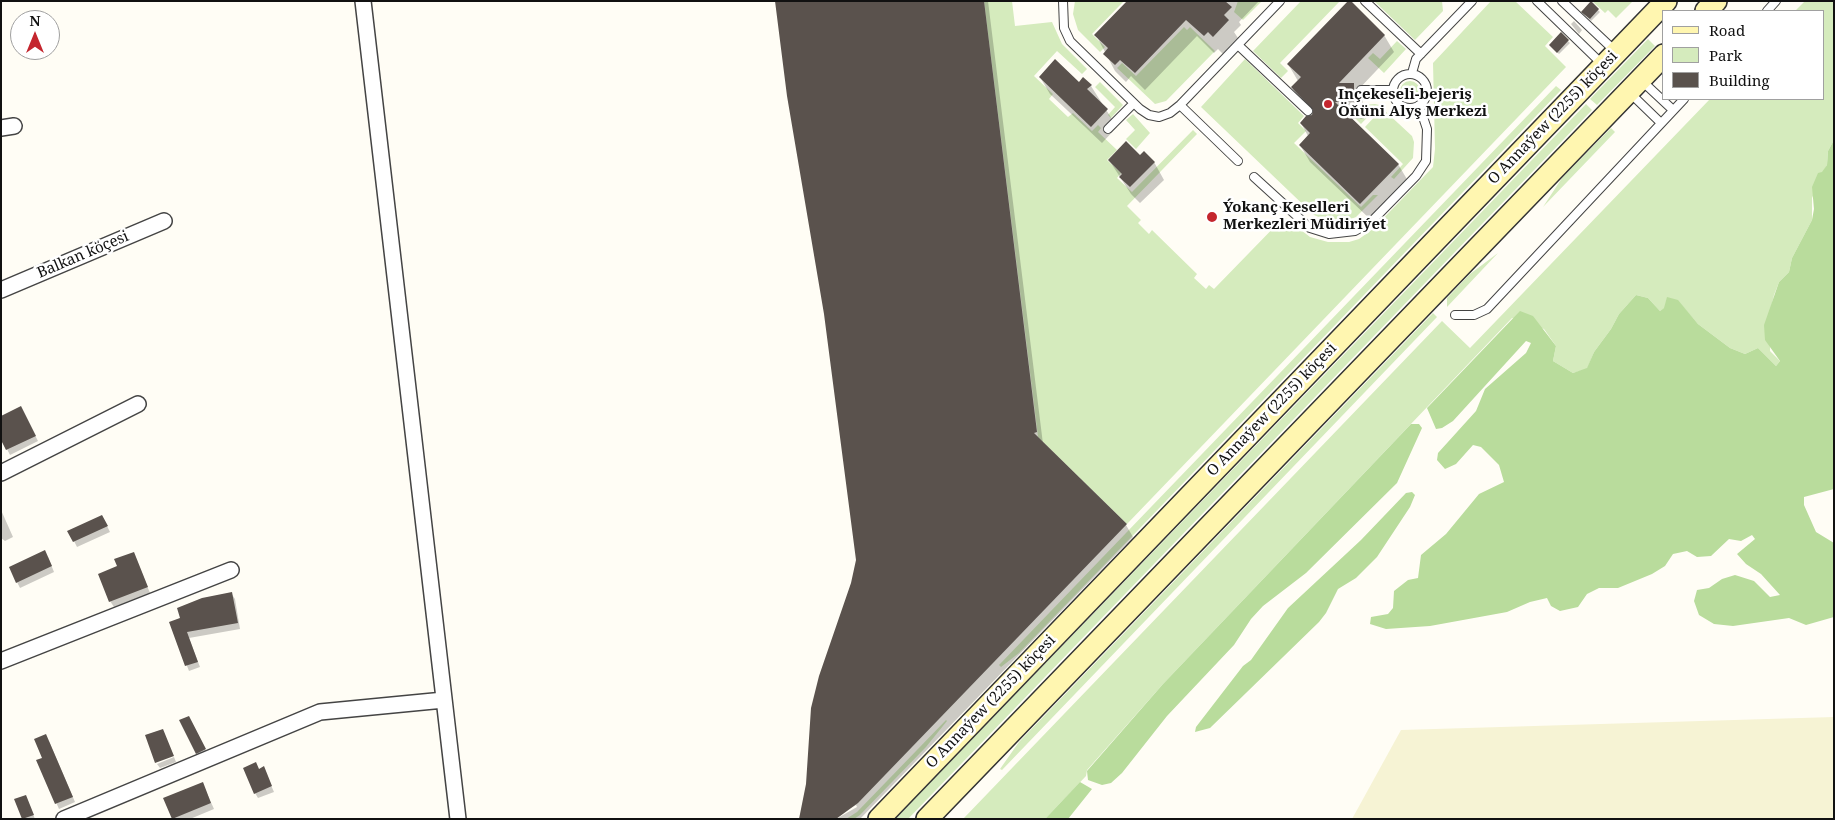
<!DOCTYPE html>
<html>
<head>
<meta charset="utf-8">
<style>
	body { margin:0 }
	#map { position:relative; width:1835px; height:820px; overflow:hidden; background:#fffdf5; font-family:"Noto Serif",serif }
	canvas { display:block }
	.frame { position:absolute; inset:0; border:2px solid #111; pointer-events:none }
	.legend { position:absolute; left:1662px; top:10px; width:162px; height:90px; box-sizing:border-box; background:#fff; border:1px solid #a0a0a0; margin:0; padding:6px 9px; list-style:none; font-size:15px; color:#111 }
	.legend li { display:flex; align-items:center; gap:10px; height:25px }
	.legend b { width:25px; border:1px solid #a0a0a0 }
	.north { position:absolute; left:10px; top:10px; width:50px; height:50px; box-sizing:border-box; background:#fff; border:1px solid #a0a0a0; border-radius:50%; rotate:0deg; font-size:14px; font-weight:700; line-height:20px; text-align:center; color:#111 }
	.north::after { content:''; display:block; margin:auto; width:18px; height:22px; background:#c4262e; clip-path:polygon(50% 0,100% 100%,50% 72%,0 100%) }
</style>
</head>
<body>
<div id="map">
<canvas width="1835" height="820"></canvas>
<div class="frame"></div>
<ul class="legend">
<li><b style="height:6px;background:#fff6b0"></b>Road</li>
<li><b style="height:14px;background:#d5ebbd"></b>Park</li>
<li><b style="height:14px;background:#5a524d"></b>Building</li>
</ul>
<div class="north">N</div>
</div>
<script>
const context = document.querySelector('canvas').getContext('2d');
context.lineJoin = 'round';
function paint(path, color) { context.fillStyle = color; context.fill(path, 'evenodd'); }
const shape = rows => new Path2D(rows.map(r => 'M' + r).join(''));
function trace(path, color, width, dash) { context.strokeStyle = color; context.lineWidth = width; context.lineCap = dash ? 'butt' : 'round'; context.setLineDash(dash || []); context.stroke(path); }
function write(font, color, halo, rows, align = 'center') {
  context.font = font + ' "Noto Serif",serif'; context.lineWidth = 5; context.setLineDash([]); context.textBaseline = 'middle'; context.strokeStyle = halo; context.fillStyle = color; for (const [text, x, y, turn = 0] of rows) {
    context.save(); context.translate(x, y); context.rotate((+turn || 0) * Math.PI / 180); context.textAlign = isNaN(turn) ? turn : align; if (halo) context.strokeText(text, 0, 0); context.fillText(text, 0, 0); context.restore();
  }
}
paint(shape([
	[1834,717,1834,819,1352,819,1401,730]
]), '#f6f3d4');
paint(shape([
	[984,1,1012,1,1015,26,1052,22,1062,44,1087,69,1082,74,1057,51,1034,76,1053,94,1049,99,1068,117,1073,113,1092,131,1098,125,1101,128,1098,132,1117,150,1107,160,1121,173,1117,178,1132,192,1193,130,1197,134,1127,206,1141,220,1138,223,1149,234,1152,230,1197,274,1194,278,1206,289,1209,285,1214,289,1284,217,1310,237,1328,242,1349,242,1359,239,1373,229,1433,167,1435,149,1433,63,1491,1,1515,1,1553,37,1545,46,1566,67,1127,524,1038,437],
	[1075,1,1124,1,1092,34,1105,47,1100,52,1078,30,1073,14],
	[1238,1,1262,1,1243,20,1234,12],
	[1301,1,1340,1,1280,63,1288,71,1281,78,1253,51],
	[1374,1,1442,1,1443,11,1415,40],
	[1592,1,1617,2,1633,1,1616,18,1608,10,1605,13],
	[1805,1,1834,1,1834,140,1828,151,1827,165,1812,198,1812,220,1792,258,1789,272,1779,282,1774,295,1771,307,1770,351,1780,361,1776,366,1758,348,1745,354,1730,348,1698,324,1677,300,1660,311,1648,298,1636,295,1619,314,1611,329,1594,352,1587,369,1573,373,1553,361,1556,346,1544,329,1512,318,1163,684,1087,770,1086,776,1045,819,963,819,1442,321,1470,348,1710,99,1824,99,1824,11,1795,11],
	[1184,27,1187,30,1190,27,1215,51,1166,101,1155,104,1117,68,1122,63,1136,76],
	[1648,39,1655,46,1597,105,1590,99],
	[1397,41,1406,49,1384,73,1368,58,1373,53,1380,59],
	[1245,59,1304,116,1298,123,1306,131,1294,143,1361,207,1373,195,1378,195,1356,217,1346,221,1333,223,1314,215,1201,107],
	'1400 91a10 10 0 1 1 20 0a10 10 0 1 1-20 0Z',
	[1100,82,1123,105,1111,118,1108,115,1115,107,1095,87],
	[1556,86,1561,90,1141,527,1019,653,1001,667,999,665],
	[1375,104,1379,105,1361,124,1352,115,1363,105],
	[1586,104,1592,110,908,819,895,819],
	[1385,111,1412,136,1414,142,1413,158,1394,179,1391,177,1403,164,1365,127,1379,112],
	[1133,114,1150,133,1136,149,1126,139,1135,130,1126,120],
	[1611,128,1615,132,1543,207,1562,178],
	[1498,253,1447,307,1447,298,1470,274],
	[1433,313,1437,317,1002,770,1000,769,1019,742],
	[946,720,947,721,926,747,860,815,854,819,846,819,857,812]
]), '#d5ebbd');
paint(shape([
	[1834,140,1834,489,1804,497,1804,505,1816,532,1834,543,1834,617,1806,625,1789,618,1733,626,1714,624,1699,615,1694,601,1697,590,1709,588,1722,579,1735,575,1754,581,1770,597,1780,595,1761,574,1746,564,1737,554,1755,539,1752,535,1741,541,1729,539,1711,556,1697,557,1687,551,1673,554,1665,566,1652,574,1618,588,1599,588,1587,594,1578,607,1560,611,1551,606,1547,598,1530,602,1507,612,1430,626,1386,629,1370,624,1371,617,1388,614,1393,608,1394,591,1408,580,1418,578,1421,555,1446,534,1479,494,1504,482,1499,465,1481,447,1473,445,1456,464,1445,469,1437,460,1438,453,1476,411,1485,389,1526,353,1531,343,1526,341,1453,421,1442,428,1436,429,1427,408,1520,311,1533,316,1556,346,1553,361,1573,373,1587,368,1594,352,1611,329,1619,314,1636,295,1648,298,1660,311,1664,308,1667,297,1678,300,1698,324,1730,348,1745,354,1758,348,1776,366,1780,361,1765,340,1764,325,1779,282,1789,272,1792,258,1812,220,1814,209,1812,187,1818,173,1822,172,1827,165,1828,151],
	[1411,424,1419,424,1422,428,1397,483,1306,573,1263,606,1251,619,1234,645,1167,716,1122,773,1111,783,1102,785,1088,780,1087,771,1163,684],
	[1412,492,1415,495,1410,507,1377,557,1356,578,1338,589,1326,613,1319,622,1210,728,1195,732,1196,727,1243,666,1251,660,1288,608,1361,540,1406,493],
	[1080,782,1092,789,1068,819,1045,819]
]), '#b9dc9c');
paint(shape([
	[776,1,988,1,1043,444,1126,525,1133,537,860,819,836,819,857,807,856,805,830,819,853,583,857,560,825,314],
	[1129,1,1259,1,1239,22,1241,25,1234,32,1238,38,1223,54,1218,49,1214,53,1197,36,1145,90,1131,76,1126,82,1115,71,1096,35],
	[1591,3,1600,12,1591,21,1584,14],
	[1574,21,1582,30,1579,34,1571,24],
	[1561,34,1570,43,1559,54,1552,47],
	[1384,35,1394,52,1357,91,1363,101,1364,119,1350,119,1398,164,1408,181,1371,220,1310,162,1300,145,1308,136,1301,123,1314,116,1302,104,1292,87,1298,81,1288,64],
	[1040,77,1091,86,1117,127,1102,143,1050,94],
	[1140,157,1154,162,1164,180,1140,203,1131,194,1109,160],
	[24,414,38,441,10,455,7,449],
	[1,510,13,537,5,541,1,538],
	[102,516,110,532,77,547,69,531],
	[48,557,54,572,20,588,17,582],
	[136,559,150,593,114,607,110,601],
	[231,593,235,599,240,629,189,638,200,667,189,671,170,623],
	[192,723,208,755,200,759,197,753],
	[49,741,75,802,59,809,38,761,43,758],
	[174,757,176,762,160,768,157,764],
	[259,770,266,774,274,792,258,798,255,793],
	[205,789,214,809,190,819,173,819,165,798],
	[16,800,28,802,35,819,24,819]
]), '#0003');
paint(shape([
	[775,1,984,1,1037,432,1034,433,1127,524,858,803,836,819,799,819,806,784,811,708,819,676,851,583,856,560,824,314,787,96],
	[1127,1,1225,1,1232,7,1224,15,1229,20,1213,37,1208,32,1204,36,1186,20,1135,73,1120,60,1115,65,1103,54,1108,48,1094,35],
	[1348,1,1351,1,1385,35,1339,83,1354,83,1354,102,1335,102,1399,164,1360,204,1299,145,1310,133,1300,123,1306,116,1312,115,1313,110,1291,87,1301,77,1287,64],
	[1591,1,1599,9,1590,19,1581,12],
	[1561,32,1569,40,1557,53,1549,45],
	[1055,59,1079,82,1083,77,1092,85,1087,89,1108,109,1091,127,1039,77],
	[1126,141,1140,155,1144,151,1155,162,1130,187,1119,177,1122,174,1108,160],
	[21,406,36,436,6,450,1,440,1,416],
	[102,515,108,526,73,542,67,531],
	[45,550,52,566,16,583,9,567],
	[134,552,148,587,109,602,98,574,117,566,114,559],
	[232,592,238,623,187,632,198,662,185,666,169,622,180,618,177,608,202,598],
	[189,716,206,749,196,754,179,720],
	[163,729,174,756,155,763,145,735],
	[46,734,73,797,55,804,36,760,42,758,34,739],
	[256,762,259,769,264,766,272,786,254,794,243,768],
	[203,782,211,803,172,819,163,798],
	[26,795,34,815,22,819,14,799]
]), '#5a524d');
const lane = shape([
	[1063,1,1064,28,1070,41,1140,109,1149,115,1159,117,1170,113,1180,105,1280,1],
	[1365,1,1421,54],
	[1537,1,1602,64],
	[1562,1,1615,51],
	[1767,11,1776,1],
	[1238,45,1308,111],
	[1412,73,1416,59,1472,1],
	'1393 91a17 17 0 1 1 34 0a17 17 0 1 1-34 0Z',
	[1642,81,1673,110],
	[1361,90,1392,90],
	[1630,93,1661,123],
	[1180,105,1238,161],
	[1108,129,1133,104],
	[1254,177,1310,228,1329,234,1355,231,1371,222,1416,176,1426,161,1427,129,1419,105],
	[1455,315,1474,315,1487,309,1684,99]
]);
const street = shape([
	[363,1,458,819],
	[1,128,14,126],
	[1,290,164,221],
	[1,473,138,404],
	[1,661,231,570],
	[64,819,320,712,444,700]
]);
const secondary = shape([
	[1706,11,1716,1],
	[879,819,1666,1],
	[927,819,1664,55]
]);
trace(lane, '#444', 10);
trace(street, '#444', 18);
trace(secondary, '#333', 24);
trace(lane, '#fff', 8);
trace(street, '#fff', 15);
trace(secondary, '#fff6b0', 21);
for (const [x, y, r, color] of [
	[1328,104,5,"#c4262e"],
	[1212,217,6,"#c4262e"]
]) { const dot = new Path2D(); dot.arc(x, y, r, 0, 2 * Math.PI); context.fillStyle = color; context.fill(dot); trace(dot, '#fff', 2); }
write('bold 15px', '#111', '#fff', [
	["Inçekeseli-bejeriş",1338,95],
	["Öňüni Alyş Merkezi",1338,112],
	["Ýokanç Keselleri",1223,208],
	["Merkezleri Müdiriýet",1223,225]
], 'left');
write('15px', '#111', '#fff', [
	["O Annaýew (2255) köçesi",1553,118,-46],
	["Balkan köçesi",83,255,-23],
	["O Annaýew (2255) köçesi",1272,410,-46],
	["O Annaýew (2255) köçesi",991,702,-46]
]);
</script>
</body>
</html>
